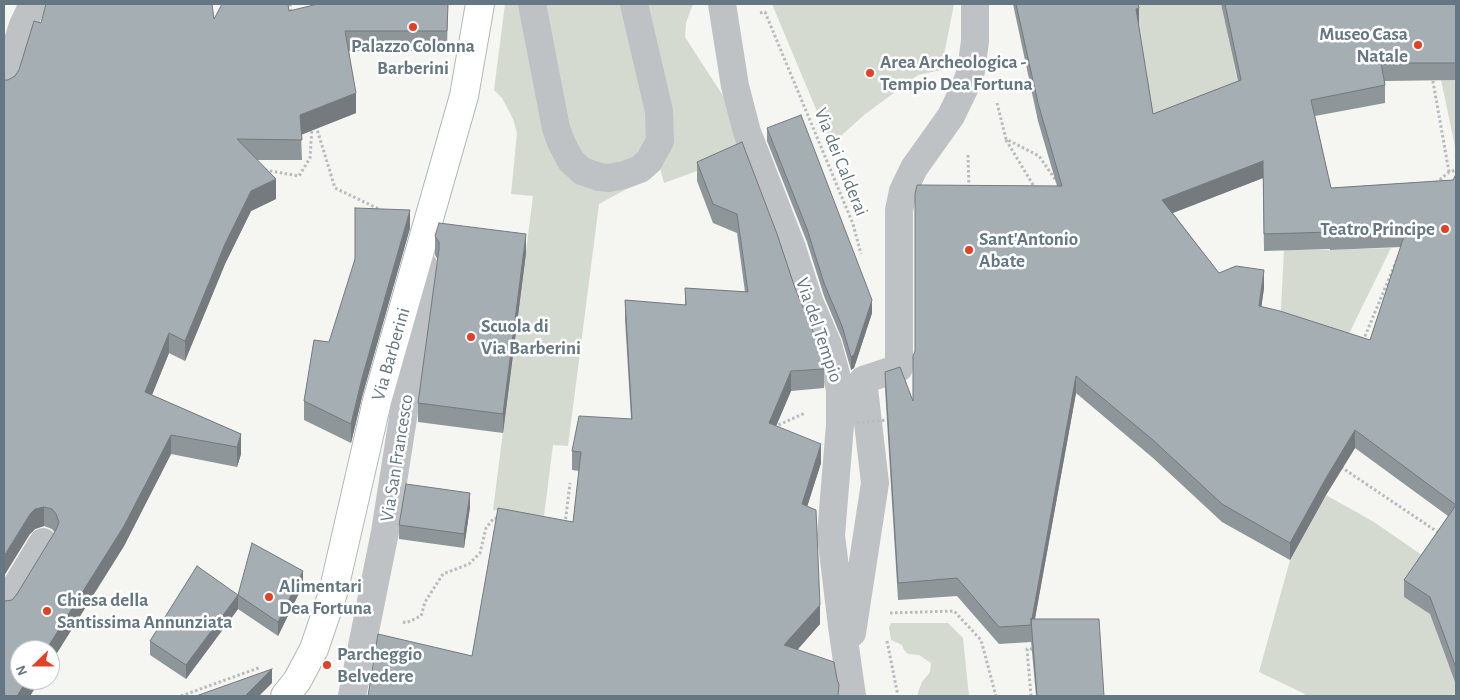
<!DOCTYPE html>
<html>
<head>
<meta charset="utf-8">
<style>
	body { margin:0 }
	#map { position:relative; width:1460px; height:700px; overflow:hidden; background:#f5f5f1; font-family:"Alegreya Sans",sans-serif }
	canvas { display:block }
	.frame { position:absolute; inset:0; border:5px solid #647782; pointer-events:none }
	.north { position:absolute; left:10px; top:640px; width:50px; height:50px; box-sizing:border-box; background:#fff; border:1px solid #c1c9cd; border-radius:50%; rotate:248deg; font-size:14px; font-weight:700; line-height:20px; text-align:center; color:#647782 }
	.north::after { content:''; display:block; margin:auto; width:18px; height:22px; background:#e14226; clip-path:polygon(50% 0,100% 100%,50% 72%,0 100%) }
</style>
</head>
<body>
<div id="map">
<canvas width="1460" height="700"></canvas>
<div class="frame"></div>
<div class="north">N</div>
</div>
<script>
const context = document.querySelector('canvas').getContext('2d');
context.lineJoin = 'round';
function paint(path, color) { context.fillStyle = color; context.fill(path, 'evenodd'); }
const shape = rows => new Path2D(rows.map(r => 'M' + r).join(''));
function trace(path, color, width, dash) { context.strokeStyle = color; context.lineWidth = width; context.lineCap = dash ? 'butt' : 'round'; context.setLineDash(dash || []); context.stroke(path); }
function write(font, color, halo, rows, align = 'center') {
  context.font = font + ' "Alegreya Sans",sans-serif'; context.lineWidth = 5; context.setLineDash([]); context.textBaseline = 'middle'; context.strokeStyle = halo; context.fillStyle = color; for (const [text, x, y, turn = 0] of rows) {
    context.save(); context.translate(x, y); context.rotate((+turn || 0) * Math.PI / 180); context.textAlign = isNaN(turn) ? turn : align; if (halo) context.strokeText(text, 0, 0); context.fillText(text, 0, 0); context.restore();
  }
}
paint(shape([
	[505,4,693,4,686,23,685,37,727,102,741,155,664,183,660,168,636,184,599,204,568,446,553,445,544,516,493,510,533,196,511,194,517,133,513,119,502,98,494,90],
	[772,4,954,4,941,70,918,75,864,115,831,145],
	[1135,4,1221,4,1241,97,1157,155],
	[1441,80,1456,80,1456,151],
	[1391,248,1342,348,1280,328,1284,250,1330,250],
	[1326,495,1374,522,1429,560,1433,616,1437,634,1456,685,1456,696,1304,696,1305,694,1259,672,1290,560],
	[891,623,948,623,963,638,969,696,918,696,918,692,922,682,930,672,931,663,919,655,908,654,904,650,902,645,891,640,889,628]
]), '#d5dad1');
const secondary = shape([
	[285,696,297,681,314,649,333,593,377,401,464,96,480,4]
]);
trace(secondary, '#b0b6ba', 30);
trace(shape([
	[290,4,291,13],
	[760,13,765,12,853,224,861,254],
	[1432,76,1449,172],
	[997,103,1006,139,1039,156,1057,182],
	[316,126,335,188,379,209],
	[1006,140,1035,188],
	[968,155,969,189],
	[265,170,299,176,310,158,312,127],
	[1436,183,1449,172,1456,170],
	[1363,341,1398,257],
	[774,427,805,413],
	[1341,467,1439,533],
	[565,524,570,483],
	[890,613,954,611,981,640,996,696],
	[403,622,406,623,421,616,425,602,443,574,469,564,480,553,486,528,494,518,500,519],
	[887,641,898,696],
	[181,696,261,667],
	[1031,696,1027,649,1032,649]
]), '#b8bbbd', 3, [2.5, 2.5]);
trace(shape([
	[532,4,556,128,561,142,571,161,582,171,599,177,609,178,624,175,640,169,649,161,660,141,659,111,634,4],
	[722,4,735,86,747,132,792,248,809,301,828,345,840,389,840,425,831,535,842,626,852,696],
	[4,85,23,25,33,4],
	[4,606,43,542],
	[852,633,875,483,863,380,899,368,899,210,903,191,914,168,951,116,965,87,971,71,975,41,975,4],
	[352,696,385,532,409,380,424,266]
]), '#bec2c5', 28);
trace(secondary, '#fff', 28);
trace(shape([
	[857,423,887,420]
]), '#b8bbbd', 3, [2.5, 2.5]);
paint(shape([
	[448,4,447,51,349,51,356,113,301,135,302,160,257,160,276,199,251,211,225,264,185,361,169,353,152,395,241,434,241,454,237,467,171,454,124,546,30,696,4,696,12,600,17,594,55,533,52,529,44,526,35,529,30,534,8,80,15,76,19,70,41,23,214,19,289,11],
	[1013,4,1138,4,1138,26,1153,114,1238,81,1221,4,1456,4,1456,80,1385,81,1385,103,1315,116,1331,188,1453,180,1456,174,1456,685,1430,614,1404,597,1404,580,1448,516,1355,448,1326,495,1290,560,1222,522,1153,458,1076,393,1035,619,1104,696,1036,696,1031,641,1031,642,999,644,957,596,898,600,885,389,885,372,913,401,1057,186,1038,121],
	[1263,178,1264,251,1330,249,1330,250,1401,247,1370,340,1261,307,1264,288,1219,273,1173,213],
	[767,128,872,313,854,368,851,370,842,339,824,296,807,242,767,141],
	[697,162,795,288,824,369,824,388,791,391,776,426,821,463,807,506,820,624,797,650,839,696,368,696,472,656,573,522,579,471,572,470,572,451,631,419,625,320,625,300,685,305,685,288,745,292,737,233,713,223,697,181],
	[410,228,362,397,351,443,304,420,304,401,329,342],
	[435,236,526,253,503,433,418,422,418,403,438,260,435,255],
	[470,507,464,548,399,539,399,525],
	[303,585,278,636,238,609,186,679,150,655,150,641,238,595]
]), '#8e969a');
paint(shape([
	[1139,8,1139,26,1136,27,1136,9],
	[356,93,356,113,300,135,300,115],
	[1263,161,1263,178,1162,217,1162,200],
	[276,179,276,199,251,211,225,264,185,361,185,341,225,244,251,191],
	[410,210,410,228,362,397,351,443,351,424,362,378],
	[526,234,526,253,503,433,503,414],
	[1264,270,1264,288,1259,324,1259,306],
	[872,300,872,313,854,368,851,370,851,357],
	[169,333,169,353,145,412,145,392],
	[791,371,791,391,769,443,769,423],
	[1076,376,1076,393,1032,634,1031,622],
	[1355,430,1355,448,1326,495,1290,560,1290,543,1326,478],
	[241,434,241,454,237,467,237,447],
	[171,435,171,454,124,546,50,664,50,650,46,650],
	[821,444,821,463,802,523,802,504],
	[470,493,470,507,464,548,464,534],
	[44,507,44,526,35,529,30,534,4,576,4,556,30,514,35,509],
	[303,571,303,585,278,636,278,622],
	[238,595,238,609,186,679,186,665],
	[820,605,820,624,784,665,784,645],
	[272,669,272,683,259,696,245,696],
	[27,680,40,680,30,696,17,696]
]), '#747a7d');
const building = shape([
	[46,4,212,4,214,19,222,4,288,4,289,11,318,4,448,4,447,31,345,31,356,93,300,115,302,140,237,139,276,179,251,191,225,244,185,341,169,333,145,392,241,434,237,447,171,435,124,526,46,650,20,650,20,680,27,680,17,696,4,696,4,604,5,601,12,600,17,594,56,530,59,522,56,514,52,509,44,507,35,509,30,514,4,556,4,80,8,80,15,76,19,70,34,21,41,23,46,4],
	[1016,4,1138,4,1139,8,1136,9,1153,114,1241,80,1225,4,1456,4,1456,63,1381,63,1385,85,1311,100,1331,188,1453,180,1456,174,1456,668,1430,597,1404,580,1456,505,1355,430,1326,478,1290,543,1222,504,1153,440,1076,376,1032,619,1031,619,1031,625,999,627,957,578,898,583,885,372,900,367,913,401,913,356,915,351,915,194,917,185,1062,186,1038,103,1016,4],
	[1263,161,1264,234,1330,232,1330,233,1406,230,1370,340,1280,311,1259,306,1264,270,1236,266,1219,273,1162,200,1263,161],
	[801,115,872,300,854,355,851,357,842,326,824,283,807,229,767,128,801,115],
	[742,142,777,234,795,288,813,331,824,369,791,371,769,423,821,444,802,504,816,510,820,605,784,645,834,662,837,679,839,685,838,696,368,696,378,634,472,656,498,508,573,522,581,452,572,451,579,416,632,419,625,300,686,305,685,288,748,292,737,214,713,204,697,162,742,142],
	[355,208,410,210,362,378,351,424,304,401,314,340,329,342,355,259,355,208],
	[439,223,526,234,503,414,418,403,439,249,439,242,435,236,439,223],
	[406,484,470,493,464,534,399,525,406,484],
	[252,543,303,571,278,622,238,595,252,543],
	[197,566,238,595,186,665,150,641,197,566],
	[1031,619,1099,619,1104,696,1037,696,1031,619],
	[272,669,245,696,196,696,272,669]
]);
paint(building, '#a5aeb3');
trace(building, '#747a7d', 1);
for (const [x, y, r, color] of [
	[413,27,5,"#e14226"],
	[1418,45,5,"#e14226"],
	[870,73,5,"#e14226"],
	[1445,229,5,"#e14226"],
	[969,250,5,"#e14226"],
	[471,337,5,"#e14226"],
	[269,597,5,"#e14226"],
	[47,611,5,"#e14226"],
	[327,665,5,"#e14226"]
]) { const dot = new Path2D(); dot.arc(x, y, r, 0, 2 * Math.PI); context.fillStyle = color; context.fill(dot); trace(dot, '#fff', 2); }
write('bold 19px', '#647782', '#fff', [
	["Museo Casa",1408,34,"right"],
	["Natale",1408,56,"right"],
	["Palazzo Colonna",413,46,"center"],
	["Barberini",413,68,"center"],
	["Area Archeologica -",880,62],
	["Tempio Dea Fortuna",880,84],
	["Teatro Principe",1435,229,"right"],
	["Sant'Antonio",979,239],
	["Abate",979,261],
	["Scuola di",481,326],
	["Via Barberini",481,348],
	["Alimentari",279,586],
	["Dea Fortuna",279,608],
	["Chiesa della",57,600],
	["Santissima Annunziata",57,622],
	["Parcheggio",337,654],
	["Belvedere",337,676]
], 'left');
write('19px', '#647782', '#fff', [
	["Via dei Calderai",841,162,68],
	["Via del Tempio",819,330,71],
	["Via Barberini",391,354,-74],
	["Via San Francesco",397,458,-81]
]);
</script>
</body>
</html>
